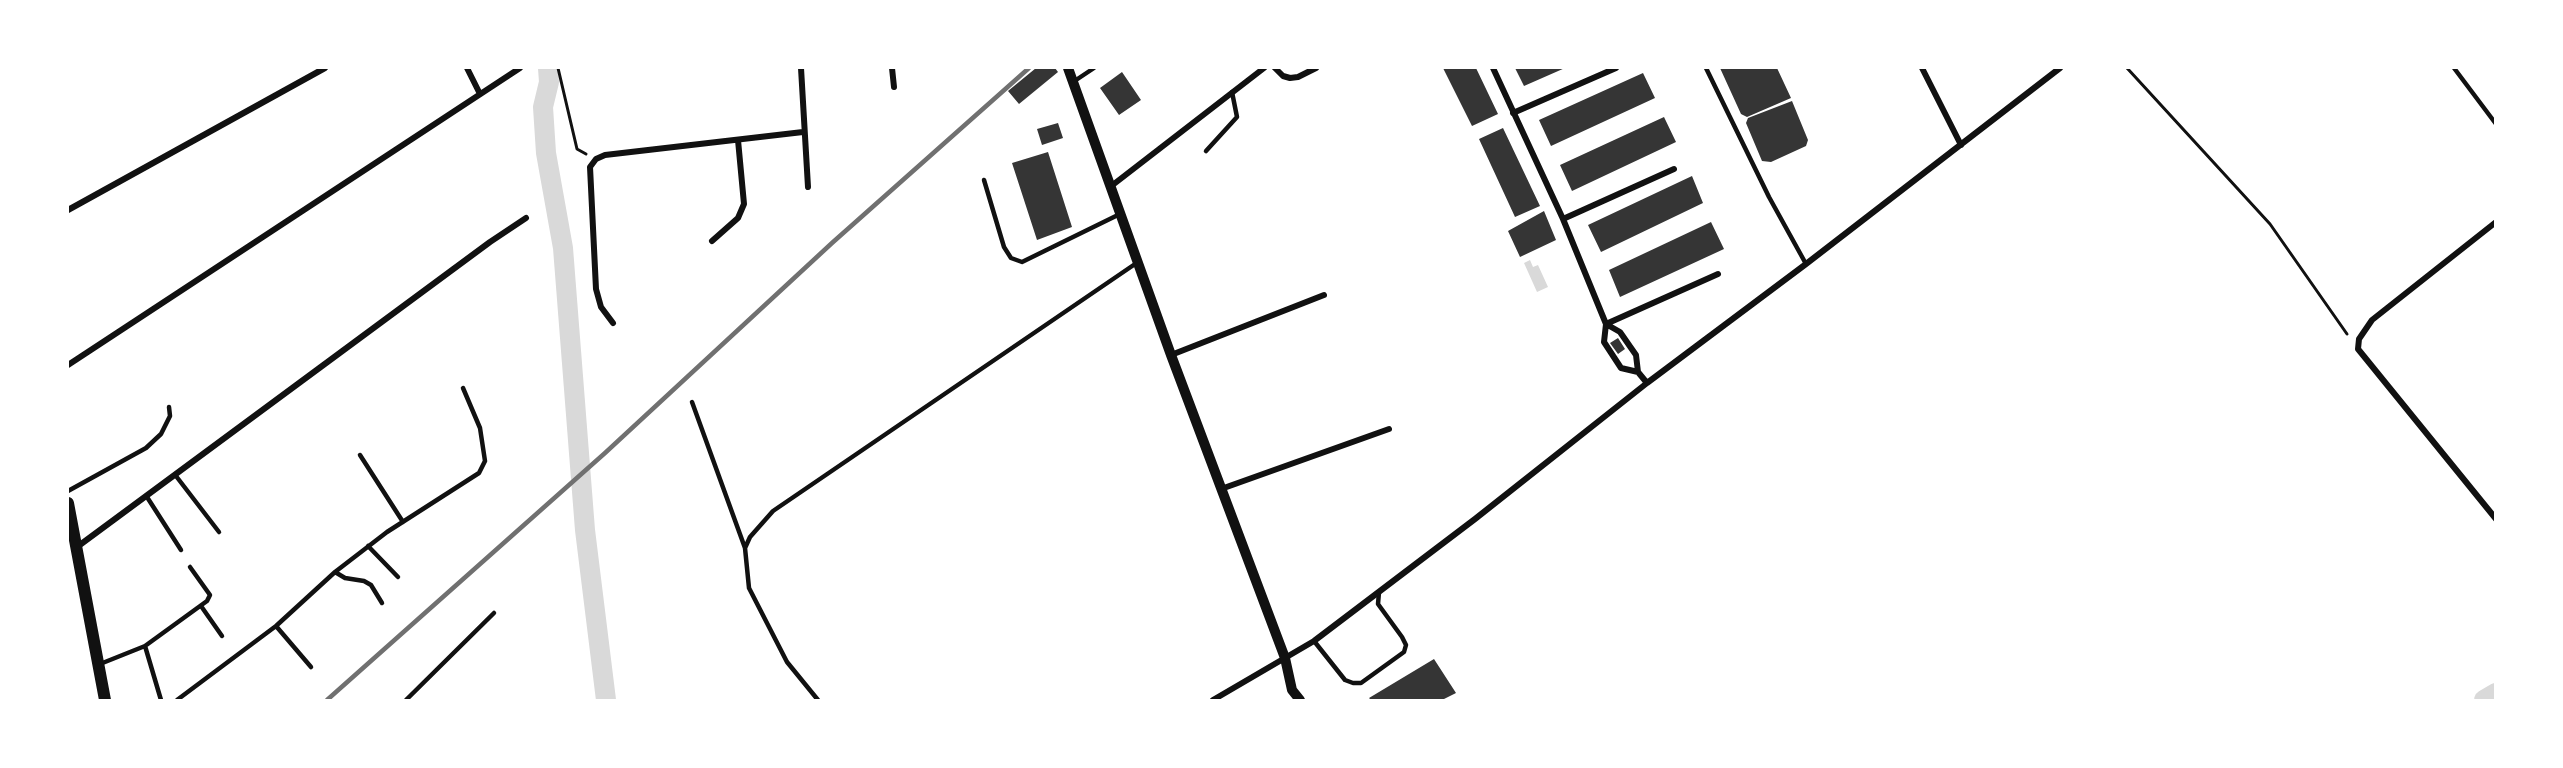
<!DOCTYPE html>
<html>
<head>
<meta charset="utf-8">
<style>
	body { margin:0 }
	#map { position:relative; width:2563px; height:768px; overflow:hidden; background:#fff; font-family:Raleway,sans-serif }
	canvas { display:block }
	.frame { position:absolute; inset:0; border:69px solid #fff; pointer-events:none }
</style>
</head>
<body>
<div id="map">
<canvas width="2563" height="768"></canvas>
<div class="frame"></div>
</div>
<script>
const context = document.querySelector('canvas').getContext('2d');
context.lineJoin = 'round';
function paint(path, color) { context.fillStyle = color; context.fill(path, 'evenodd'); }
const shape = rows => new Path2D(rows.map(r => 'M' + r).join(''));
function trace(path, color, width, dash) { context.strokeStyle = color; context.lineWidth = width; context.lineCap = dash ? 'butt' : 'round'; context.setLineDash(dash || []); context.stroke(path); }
paint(shape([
	[1530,260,1533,267,1538,265,1548,287,1537,292,1524,263]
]), '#d9d9d9');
trace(shape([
	[548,68,549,82,543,107,546,153,563,248,585,530,606,700],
	[2484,700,2496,693]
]), '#d9d9d9', 20);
paint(shape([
	[1036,68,1055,68,1058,72,1019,104,1008,91],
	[1443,68,1476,68,1498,114,1472,126],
	[1515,68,1565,68,1524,86],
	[1720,68,1777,68,1791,98,1747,117,1741,114],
	[1122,72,1141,100,1119,115,1100,88],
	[1643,73,1655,98,1551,146,1539,120],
	[1792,101,1808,140,1806,146,1771,162,1762,161,1746,123,1748,118],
	[1664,117,1676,142,1572,191,1560,165],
	[1058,123,1063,138,1042,145,1037,129],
	[1503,128,1540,206,1515,217,1479,139],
	[1048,152,1072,227,1037,240,1012,163],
	[1692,176,1703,203,1601,252,1588,225],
	[1544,211,1556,240,1520,257,1508,231],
	[1711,222,1724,249,1620,297,1609,270],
	[1618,338,1625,349,1618,354,1610,343],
	[1434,659,1456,693,1442,700,1371,700,1369,698]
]), '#353535');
trace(shape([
	[558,68,577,149,586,154],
	[2127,68,2270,224,2347,334]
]), '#111', 3);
trace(shape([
	[1706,68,1769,197,1806,264],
	[2454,68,2496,124],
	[1073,82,1094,68],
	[1206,151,1237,117,1232,92],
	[984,180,1004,247,1011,258,1022,262,1120,214],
	[692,402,745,548],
	[360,455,403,522],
	[176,476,219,532],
	[68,491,146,448,161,434,170,416,169,407],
	[147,497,181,550],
	[368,546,398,577],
	[335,572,345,578,364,581,371,585,382,603],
	[201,606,222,636],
	[276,626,311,667],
	[1314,641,1345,680,1353,683,1361,683,1404,652,1406,645,1402,637,1378,604,1379,592],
	[145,646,161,700],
	[100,664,145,646,207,601,210,595,190,567],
	[177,700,276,626,335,572,387,532,479,473,485,461,480,428,463,388],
	[406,700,494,613],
	[818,700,787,662,749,588,745,548,750,537,773,511,1138,262]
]), '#111', 4.5);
trace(shape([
	[467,68,480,94],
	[801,68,808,187],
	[892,68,894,87],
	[1275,68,1283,76,1290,78,1298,77,1316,68],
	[1493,68,1563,219,1606,324,1604,342,1621,368,1638,372],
	[1922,68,1961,145],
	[1513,113,1616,68],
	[1110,187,1264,68],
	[68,210,325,68],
	[1563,219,1674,169],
	[2496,222,2372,320,2359,339,2358,349,2496,519],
	[712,241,738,218,744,204,738,140],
	[613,323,601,307,596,289,590,167,596,159,605,155,803,132],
	[1606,324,1718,274],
	[1606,324,1620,332,1629,345,1636,355,1638,372,1647,383],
	[1171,355,1324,295],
	[68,365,520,68],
	[1221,489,1389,429],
	[77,547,490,242,526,218],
	[1213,700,1314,641,1475,519,1647,383,1806,264,2060,68]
]), '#111', 6);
trace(shape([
	[1068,68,1171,355,1285,658,1292,690,1300,700]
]), '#111', 10);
trace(shape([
	[68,503,105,700]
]), '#111', 12);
trace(shape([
	[327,700,605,453,832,243,1029,68]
]), '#707070', 4.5);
</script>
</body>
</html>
